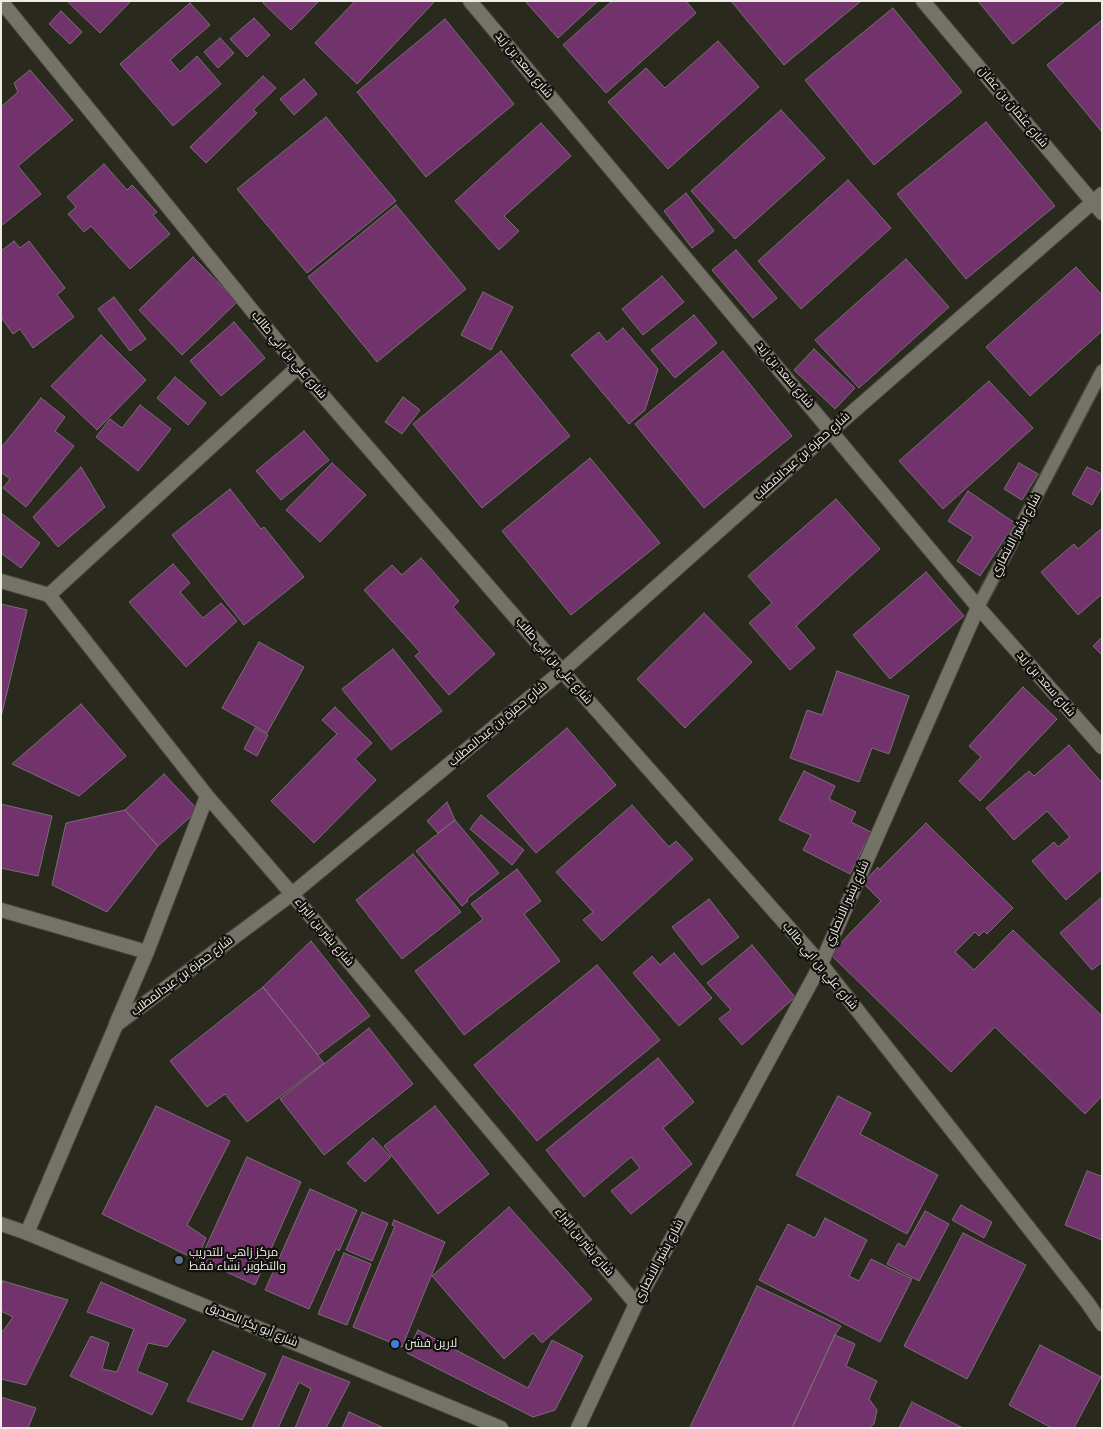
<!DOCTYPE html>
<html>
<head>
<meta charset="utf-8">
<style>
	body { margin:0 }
	#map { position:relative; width:1103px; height:1429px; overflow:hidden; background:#2a291e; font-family:"Noto Sans",sans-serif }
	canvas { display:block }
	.frame { position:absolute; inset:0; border:2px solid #edece5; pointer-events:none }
</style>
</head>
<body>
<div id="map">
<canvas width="1103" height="1429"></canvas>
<div class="frame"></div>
</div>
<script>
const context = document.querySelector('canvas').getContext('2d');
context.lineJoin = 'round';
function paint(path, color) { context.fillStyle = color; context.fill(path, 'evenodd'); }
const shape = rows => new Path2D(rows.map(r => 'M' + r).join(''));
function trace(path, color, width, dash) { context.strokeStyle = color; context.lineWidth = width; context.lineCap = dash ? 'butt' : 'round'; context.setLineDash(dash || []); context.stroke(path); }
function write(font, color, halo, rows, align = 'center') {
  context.font = font + ' "Noto Sans",Cairo,sans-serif'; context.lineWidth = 4.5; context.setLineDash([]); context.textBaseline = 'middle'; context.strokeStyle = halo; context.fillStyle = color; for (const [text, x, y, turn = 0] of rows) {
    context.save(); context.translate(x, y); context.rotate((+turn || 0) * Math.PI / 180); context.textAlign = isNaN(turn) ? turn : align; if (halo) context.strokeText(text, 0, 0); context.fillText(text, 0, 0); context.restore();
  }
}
const building = shape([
	[67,1,131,1,100,33,67,1],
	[265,1,319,1,291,30,263,3,265,1],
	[355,1,435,1,357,84,315,43,355,1],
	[525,1,598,1,558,38,525,1],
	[612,1,686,1,696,13,606,93,563,45,612,1],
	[731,1,861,1,784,65,731,1],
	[978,1,1065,1,1013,44,978,1],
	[190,3,210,25,170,60,180,72,197,56,221,84,173,126,120,64,190,3],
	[893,8,962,92,874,165,805,80,893,8],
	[61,11,82,32,70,44,49,24,61,11],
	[254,18,270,35,247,57,230,39,254,18],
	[445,19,514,104,426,177,357,92,445,19],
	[1102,20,1102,132,1047,65,1102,20],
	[220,38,234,53,218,68,204,52,220,38],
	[718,41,759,87,668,169,608,102,646,68,665,88,718,41],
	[30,70,73,120,18,166,41,194,1,226,1,107,18,92,14,83,30,70],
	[263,76,276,88,253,110,257,113,206,163,190,147,263,76],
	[304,79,317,94,294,115,280,99,304,79],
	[781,110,825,158,735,239,691,191,781,110],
	[326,117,396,201,307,273,237,189,326,117],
	[986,122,1055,206,966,279,897,194,986,122],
	[541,123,571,156,504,216,519,231,499,250,455,201,541,123],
	[104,164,127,190,132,185,157,212,153,215,170,234,130,269,91,226,84,232,68,214,76,207,67,197,104,164],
	[848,180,891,228,801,309,758,261,848,180],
	[686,193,714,231,692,248,664,211,686,193],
	[396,205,466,289,377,362,308,277,396,205],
	[14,241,20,248,29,241,65,288,57,295,74,317,33,348,20,329,13,334,1,317,1,251,14,241],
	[736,250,777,298,753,318,712,270,736,250],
	[193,257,237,302,182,355,139,310,193,257],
	[906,259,949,307,859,388,815,340,906,259],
	[1076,267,1102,295,1102,331,1030,396,986,347,1076,267],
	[662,276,684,302,643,335,622,309,662,276],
	[483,292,513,307,491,350,461,335,483,292],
	[114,297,146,339,130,351,98,309,114,297],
	[694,315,717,343,675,378,651,350,694,315],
	[234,322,265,358,221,396,190,361,234,322],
	[623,328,658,369,645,410,629,424,571,355,599,332,607,342,623,328],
	[101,335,146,380,97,430,51,386,101,335],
	[814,349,855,388,835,409,794,370,814,349],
	[501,351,570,436,482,508,413,424,501,351],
	[723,351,792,436,704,508,635,424,723,351],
	[175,377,206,403,188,425,157,398,175,377],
	[989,381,1033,428,943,509,899,461,989,381],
	[403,397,420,410,402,434,385,422,403,397],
	[41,398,65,417,55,431,74,446,26,507,3,488,10,479,1,472,1,448,41,398],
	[140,405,171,429,138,471,96,437,110,419,122,428,140,405],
	[304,431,329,460,281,500,256,471,304,431],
	[590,458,660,543,571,615,502,531,590,458],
	[332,463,366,495,320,542,286,510,332,463],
	[1019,463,1038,474,1022,500,1004,489,1019,463],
	[81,467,105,507,58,547,33,517,81,467],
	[1087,467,1102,474,1102,487,1092,505,1072,494,1087,467],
	[230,489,261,529,264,527,304,577,244,625,172,535,230,489],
	[968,491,1015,523,980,576,957,561,973,537,948,521,968,491],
	[836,499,880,549,796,626,815,648,790,670,749,623,772,603,748,576,836,499],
	[1,513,40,543,21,568,1,553,1,513],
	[1102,528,1102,594,1078,615,1041,572,1074,544,1078,549,1102,528],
	[421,558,459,601,453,607,495,654,449,695,415,656,420,652,364,590,392,565,402,575,421,558],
	[173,564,190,583,180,592,203,618,221,603,237,621,186,667,129,602,173,564],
	[926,572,964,616,890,679,853,635,926,572],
	[1,604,27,610,1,717,1,604],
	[704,613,752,662,685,728,637,679,704,613],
	[1102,637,1102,655,1093,646,1102,637],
	[259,642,304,667,267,733,222,708,259,642],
	[393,649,442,711,391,750,342,689,393,649],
	[837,671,909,696,889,754,872,748,859,782,790,758,807,710,822,715,837,671],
	[1023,687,1057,719,980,801,959,781,981,757,969,746,1023,687],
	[81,704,126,756,79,796,12,764,81,704],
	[335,707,372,743,355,759,376,780,314,843,271,801,337,734,322,720,335,707],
	[255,728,268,735,257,756,244,749,255,728],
	[567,728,616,785,536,853,487,796,567,728],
	[1069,745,1102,783,1102,869,1066,900,1032,861,1054,842,1058,847,1070,837,1047,811,1014,840,986,808,1029,771,1034,776,1069,745],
	[804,771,835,786,829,799,856,812,851,822,871,832,850,874,803,850,811,835,779,820,804,771],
	[164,774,198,810,158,846,125,810,164,774],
	[447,802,455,820,438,833,427,821,447,802],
	[1,804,52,816,38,876,1,868,1,804],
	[632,805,669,847,676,841,693,859,602,941,583,920,593,912,556,872,632,805],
	[125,810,158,846,107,912,52,885,66,823,125,810],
	[481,815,524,850,512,865,470,829,481,815],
	[455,820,499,873,467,899,468,901,462,906,416,851,455,820],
	[926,823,1013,908,987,934,984,931,979,936,975,932,955,952,974,970,1013,930,1102,1016,1102,1096,1085,1114,995,1027,951,1072,830,954,881,901,863,883,878,867,879,870,926,823],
	[413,854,461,912,402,959,356,900,413,854],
	[517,869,541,901,524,914,560,961,464,1035,415,971,483,919,471,904,517,869],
	[1102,897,1102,962,1092,970,1060,933,1102,897],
	[709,899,739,937,702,965,672,927,709,899],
	[311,941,370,1016,318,1055,263,987,311,941],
	[752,945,795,997,742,1045,719,1019,731,1010,707,983,752,945],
	[674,953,712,998,679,1026,633,973,652,956,660,965,674,953],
	[597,965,660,1040,537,1141,474,1065,597,965],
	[263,987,324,1063,247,1122,225,1094,207,1107,170,1061,263,987],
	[369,1028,413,1084,324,1155,280,1099,369,1028],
	[658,1058,694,1102,663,1128,692,1164,631,1214,611,1191,640,1168,631,1157,584,1197,546,1150,658,1058],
	[838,1096,871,1113,860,1134,938,1175,907,1234,796,1175,838,1096],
	[156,1106,230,1141,187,1225,206,1238,197,1260,102,1214,156,1106],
	[435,1106,489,1174,438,1214,384,1146,435,1106],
	[373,1138,391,1157,365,1182,347,1163,373,1138],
	[247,1157,301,1182,255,1285,200,1260,247,1157],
	[1087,1171,1101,1176,1102,1174,1102,1240,1065,1225,1087,1171],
	[310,1189,357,1210,339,1251,336,1249,309,1309,265,1290,310,1189],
	[961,1205,992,1222,984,1238,952,1220,961,1205],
	[509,1207,592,1299,542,1343,533,1333,504,1359,432,1276,509,1207],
	[925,1211,949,1224,919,1281,887,1264,898,1243,905,1247,925,1211],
	[362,1212,388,1223,372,1261,346,1250,362,1212],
	[825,1218,867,1240,849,1276,859,1281,871,1259,912,1279,880,1342,759,1280,788,1224,815,1238,825,1218],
	[394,1220,445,1242,402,1347,353,1327,395,1226,392,1225,394,1220],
	[963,1233,1026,1265,967,1379,904,1346,963,1233],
	[344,1253,371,1264,347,1325,318,1314,344,1253],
	[3,1281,68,1300,26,1385,1,1379,1,1331,3,1331,13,1317,1,1311,1,1286,3,1281],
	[101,1282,186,1320,167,1347,148,1343,137,1371,168,1384,152,1415,70,1376,91,1336,109,1343,102,1369,117,1372,134,1329,87,1312,101,1282],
	[757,1286,841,1326,835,1335,792,1428,691,1428,690,1427,757,1286],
	[418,1330,528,1388,552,1340,583,1356,555,1410,533,1417,407,1353,418,1330],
	[835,1335,855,1344,846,1366,877,1381,869,1399,877,1410,874,1424,869,1428,792,1428,835,1335],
	[1040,1345,1101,1377,1074,1428,1052,1428,1009,1405,1040,1345],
	[213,1351,266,1374,242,1420,187,1401,213,1351],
	[283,1356,350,1382,326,1428,295,1428,311,1389,299,1382,278,1428,252,1428,283,1356],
	[1,1397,36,1408,28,1428,1,1428,1,1397],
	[912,1402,963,1428,899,1428,912,1402],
	[349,1412,384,1428,342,1428,349,1412]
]);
paint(building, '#72326b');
trace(building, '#796f77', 1);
const service = shape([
	[978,607,1102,371]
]);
const minor = shape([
	[1,1,298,367,562,671,821,964,1087,1302,1102,1324],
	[470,1,978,607,1102,747],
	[923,1,1102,213],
	[1,581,49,595,207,796,292,894,636,1304],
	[49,595,298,367],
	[1,910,147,952],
	[116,1024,147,952,207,796],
	[27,1233,116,1025,292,894,562,671,832,430,1102,194],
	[578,1428,636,1304,821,964,978,607]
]);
const tertiary = shape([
	[1,1224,27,1233,501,1428]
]);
trace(service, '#47463d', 15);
trace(minor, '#47463d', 16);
trace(tertiary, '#47463d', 16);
trace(service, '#757367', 12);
trace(minor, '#757367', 14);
trace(tertiary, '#757367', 14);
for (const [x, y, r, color] of [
	[179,1260,5,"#5c6f8a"],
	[395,1344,5,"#3f7fe0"]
]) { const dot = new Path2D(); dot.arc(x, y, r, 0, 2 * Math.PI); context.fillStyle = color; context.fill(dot); trace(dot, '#12110d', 2); }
write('12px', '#edece5', '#12110d', [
	["شارع سعد بن زيد",524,65,50],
	["شارع عثمان بن عفان",1013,107,50],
	["شارع علي بن ابي طالب",289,355,50],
	["شارع سعد بن زيد",785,375,50],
	["شارع حمزة بن عبدالمطلب",802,456,-42],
	["شارع بشير الانصاري",1016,535,-62],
	["شارع علي بن ابي طالب",554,661,49],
	["شارع سعد بن زيد",1046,684,49],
	["شارع حمزة بن عبدالمطلب",498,724,-40],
	["شارع بشير الانصاري",847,903,-66],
	["شارع بشر بن البراء",324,932,50],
	["شارع علي بن ابي طالب",820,966,50],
	["شارع حمزة بن عبدالمطلب",182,976,-37],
	["شارع بشر بن البراء",584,1242,50],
	["شارع بشير الانصاري",659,1261,-62],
	["شارع أبو بكر الصديق",252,1325,22]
]);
write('12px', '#edece5', '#12110d', [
	["مركز زاهي للتدريب",189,1253],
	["والتطوير. نساء فقط",189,1267],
	["لارين فشن",405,1344]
], 'left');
</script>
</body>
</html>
